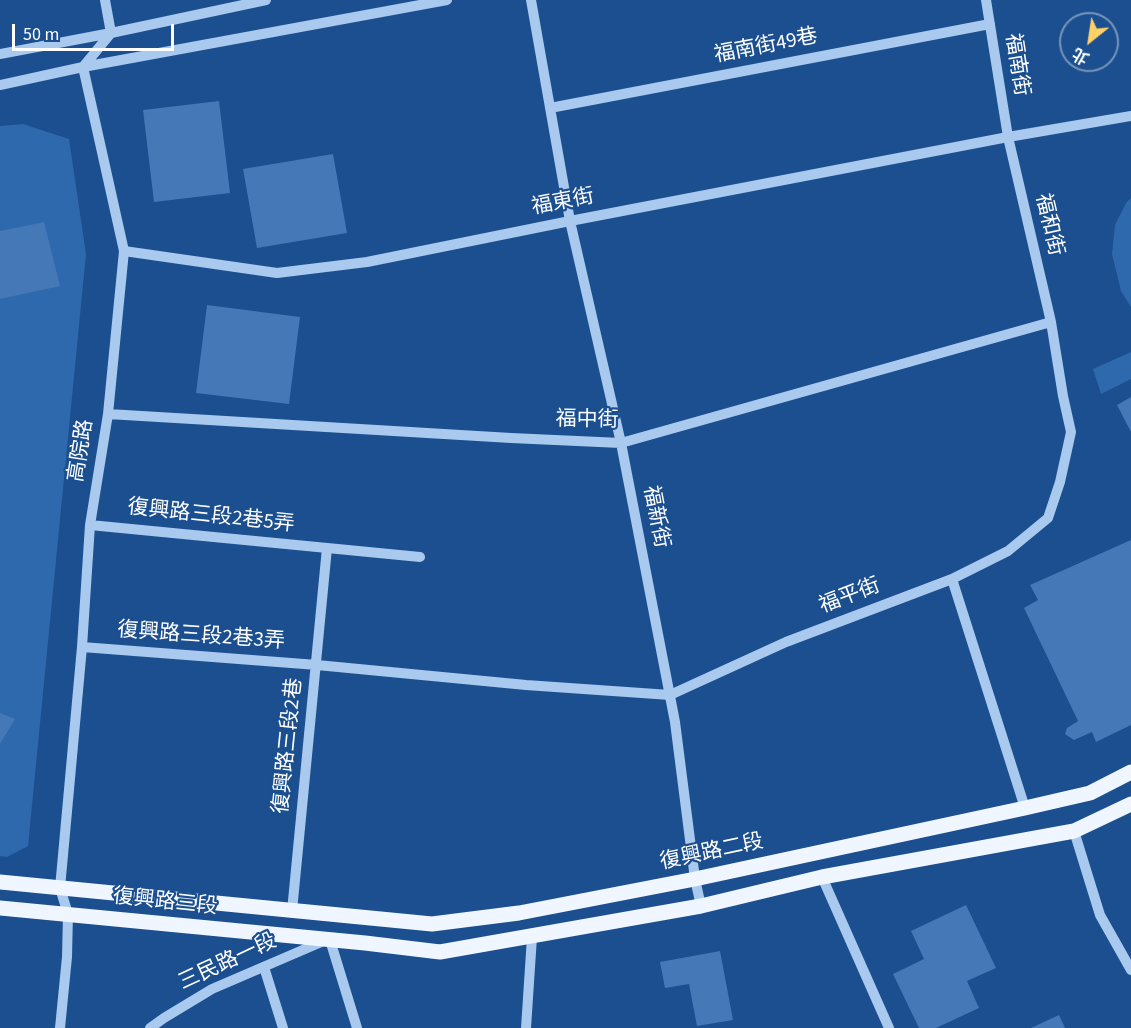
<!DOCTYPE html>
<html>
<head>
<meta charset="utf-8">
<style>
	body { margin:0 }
	#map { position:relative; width:1131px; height:1028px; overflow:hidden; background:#1b4f8f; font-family:"Source Sans 3","Noto Sans TC",sans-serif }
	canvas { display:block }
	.north { position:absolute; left:1059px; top:12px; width:60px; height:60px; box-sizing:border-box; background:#1b4f8f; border:2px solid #7695bc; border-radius:50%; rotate:210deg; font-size:16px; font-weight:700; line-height:24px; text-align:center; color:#fff }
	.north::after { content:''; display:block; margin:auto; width:21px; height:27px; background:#ffd166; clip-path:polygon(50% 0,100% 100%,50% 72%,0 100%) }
	.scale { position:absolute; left:12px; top:24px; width:162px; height:27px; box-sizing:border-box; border:3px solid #fff; border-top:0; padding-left:8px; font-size:18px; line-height:21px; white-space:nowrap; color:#fff; -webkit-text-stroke:4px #1b4f8f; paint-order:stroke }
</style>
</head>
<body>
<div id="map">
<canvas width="1131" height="1028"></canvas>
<div class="north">北</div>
<div class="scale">50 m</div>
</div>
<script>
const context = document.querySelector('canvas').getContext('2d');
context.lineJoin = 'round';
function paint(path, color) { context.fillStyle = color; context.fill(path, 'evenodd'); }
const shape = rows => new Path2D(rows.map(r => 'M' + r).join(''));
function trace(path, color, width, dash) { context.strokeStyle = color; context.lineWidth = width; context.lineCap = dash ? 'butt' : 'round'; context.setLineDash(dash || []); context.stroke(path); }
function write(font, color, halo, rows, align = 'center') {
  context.font = font + ' "Source Sans 3","Noto Sans TC",sans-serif'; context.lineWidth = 4.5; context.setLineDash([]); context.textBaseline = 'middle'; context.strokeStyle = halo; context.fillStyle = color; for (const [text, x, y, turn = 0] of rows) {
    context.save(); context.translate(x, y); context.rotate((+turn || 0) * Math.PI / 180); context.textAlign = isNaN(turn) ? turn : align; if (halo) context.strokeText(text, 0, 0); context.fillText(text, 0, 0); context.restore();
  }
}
paint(shape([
	[23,124,69,139,86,254,28,846,7,857,0,856,0,126],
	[1131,198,1131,307,1121,291,1112,254,1115,225,1126,203],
	[1131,352,1131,379,1101,394,1093,369]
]), '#2e69ad');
paint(shape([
	[219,101,230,193,154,202,143,110],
	[333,154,347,233,257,248,243,169],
	[44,222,60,286,0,299,0,231],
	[207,305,300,317,289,404,196,393],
	[1131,397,1131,432,1117,405],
	[1131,540,1131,725,1096,742,1092,732,1074,740,1065,734,1067,728,1078,721,1024,608,1038,600,1030,585],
	[0,713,15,719,0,744],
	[966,905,996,968,967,981,979,1008,936,1028,919,1028,893,974,924,959,911,931],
	[720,951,733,1020,697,1026,689,984,665,988,660,962],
	[1059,1015,1065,1028,1031,1028]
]), '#4478b7');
trace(shape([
	[531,0,570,221,621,443,675,722,695,879,701,906],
	[0,54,111,33,266,0],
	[0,85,83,67,447,0],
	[550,108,990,24],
	[124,251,277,273,367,262,570,221,1008,137,1131,116],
	[108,414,511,438,621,443,1051,322],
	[90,525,420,557],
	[952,579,1025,808],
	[82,647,317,665,526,685,670,695,786,642,952,579,1008,551,1048,518,1060,482,1071,432,1063,396,1051,322,1008,137,986,0],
	[1074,831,1100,915,1131,970],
	[822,877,889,1028],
	[292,911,327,548],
	[330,940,357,1028],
	[264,967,283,1028],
	[60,1028,67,957,68,914,60,888,82,647,90,525,108,414,124,251,83,67,111,33,105,0],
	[150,1028,164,1018,212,989,326,940],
	[526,1028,532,937]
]), '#a9c9ee', 10);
trace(shape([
	[0,882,432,924,519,913,695,879,1025,808,1090,793,1131,772],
	[0,908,365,943,440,952,701,906,822,877,1074,831,1131,804]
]), '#f0f6ff', 15);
write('21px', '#fff', '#1b4f8f', [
	["福南街49巷",766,47,-11],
	["福南街",1016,65,81],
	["福東街",563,203,-11],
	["福和街",1048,225,77],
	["福中街",587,421,1],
	["高院路",82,451,-81],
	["復興路三段2巷5弄",211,517,6],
	["福新街",655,517,79],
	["福平街",850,597,-21],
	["復興路三段2巷3弄",201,637,4],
	["復興路三段2巷",289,746,-84],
	["復興路二段",712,853,-12],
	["復興路三段",165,903,6],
	["三民路一段",228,963,-25]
]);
</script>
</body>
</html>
